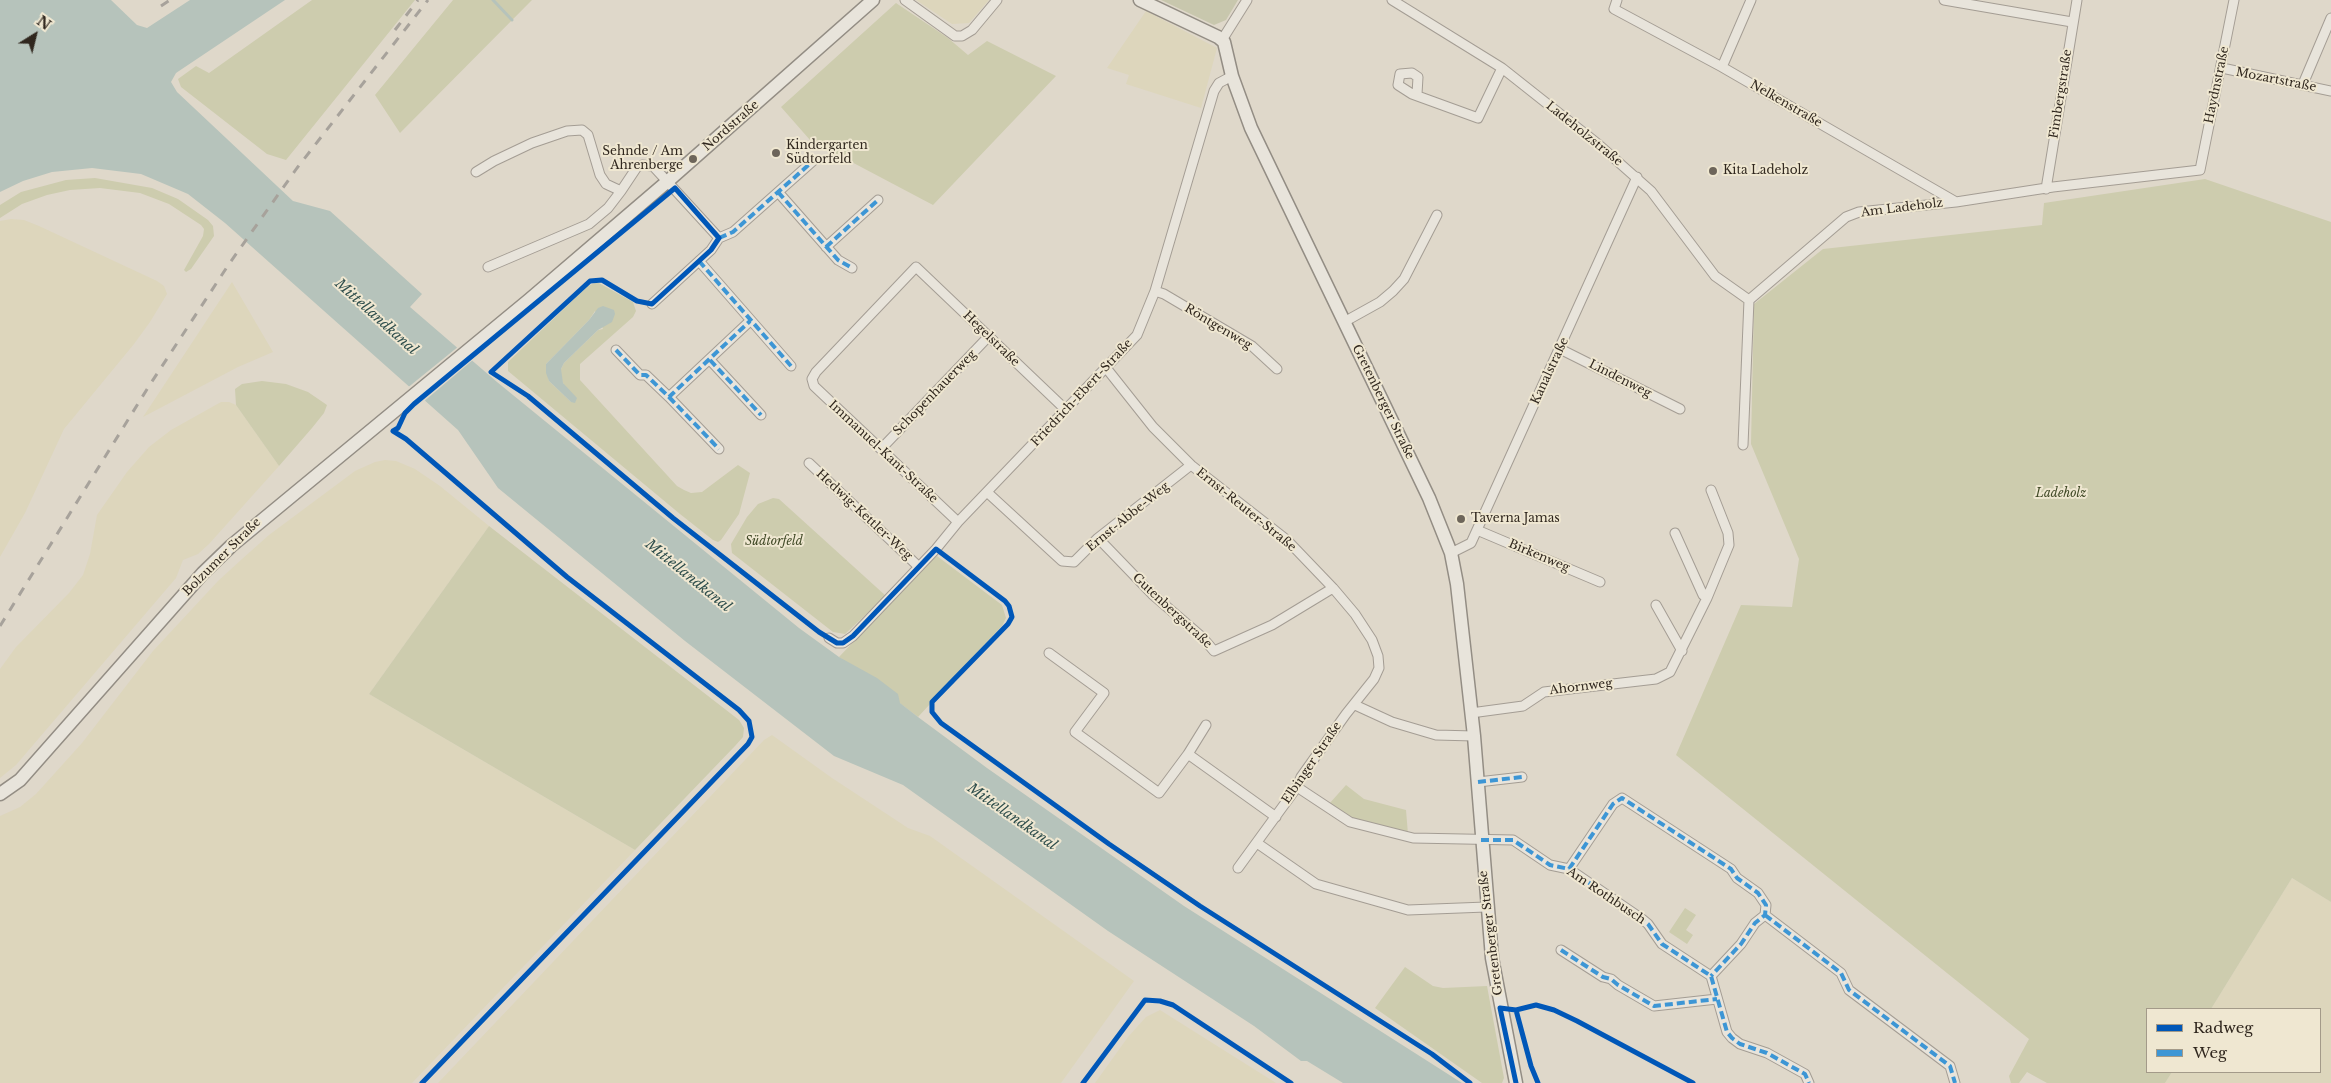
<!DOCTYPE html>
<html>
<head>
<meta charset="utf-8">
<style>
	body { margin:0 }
	#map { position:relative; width:2331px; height:1083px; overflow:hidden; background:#dfd8ca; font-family:"Libre Baskerville",serif }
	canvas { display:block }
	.legend { position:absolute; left:2146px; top:1008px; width:175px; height:65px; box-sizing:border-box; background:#efe7d1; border:1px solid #a39a89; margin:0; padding:6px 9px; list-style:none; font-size:15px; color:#30271e }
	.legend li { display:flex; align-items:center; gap:10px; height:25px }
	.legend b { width:25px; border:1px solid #a39a89 }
	.north { position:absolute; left:10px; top:10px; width:50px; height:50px; -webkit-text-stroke:4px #efe7d1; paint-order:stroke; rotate:36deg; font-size:14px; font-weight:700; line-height:20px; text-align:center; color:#30271e }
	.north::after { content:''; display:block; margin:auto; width:18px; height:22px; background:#30271e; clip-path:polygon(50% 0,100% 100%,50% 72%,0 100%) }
</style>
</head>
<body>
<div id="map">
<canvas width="2331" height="1083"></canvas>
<ul class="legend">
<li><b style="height:6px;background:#0057b8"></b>Radweg</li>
<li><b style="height:6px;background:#3d96d5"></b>Weg</li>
</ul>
<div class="north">N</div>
</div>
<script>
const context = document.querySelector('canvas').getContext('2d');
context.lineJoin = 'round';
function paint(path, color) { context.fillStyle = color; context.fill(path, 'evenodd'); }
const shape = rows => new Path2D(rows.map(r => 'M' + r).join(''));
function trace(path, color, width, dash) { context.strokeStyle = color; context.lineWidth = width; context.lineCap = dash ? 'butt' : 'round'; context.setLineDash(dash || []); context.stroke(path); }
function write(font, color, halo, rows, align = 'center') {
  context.font = font + ' "Libre Baskerville",serif'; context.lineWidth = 4; context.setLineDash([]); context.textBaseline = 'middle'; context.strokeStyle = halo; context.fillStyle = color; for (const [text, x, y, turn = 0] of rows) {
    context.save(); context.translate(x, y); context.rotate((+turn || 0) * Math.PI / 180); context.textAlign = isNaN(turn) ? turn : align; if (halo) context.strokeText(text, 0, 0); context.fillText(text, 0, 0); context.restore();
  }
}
paint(shape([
	[916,0,989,0,969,23,952,24],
	[1146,11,1217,48,1201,108,1126,84,1129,75,1107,68],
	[11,219,24,220,39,226,157,281,164,286,167,294,150,322,134,344,64,429,25,513,0,557,0,221],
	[232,282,273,352,238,367,143,417],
	[221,402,229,402,236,405,279,466,209,544,198,554,183,560,176,578,16,765,0,778,0,669,16,647,69,593,83,575,90,554,97,515,127,472,149,447,171,430],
	[385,460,396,461,415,469,440,486,489,526,369,694,635,850,412,1083,0,1083,0,816,20,807,36,794,82,743,153,651,218,581,242,559,269,535,355,471,375,462],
	[772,735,832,778,908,828,930,836,1134,981,1061,1083,438,1083,764,740],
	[2292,878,2331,902,2331,1083,2165,1083,2172,1072,2320,1072,2320,1009,2211,1009],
	[1160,1010,1276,1083,1095,1083,1128,1037,1146,1017]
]), '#ddd6bc');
paint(shape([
	[312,0,415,0,286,160,267,154,181,87,178,79,196,66,209,73],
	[453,0,532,0,400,133,375,95],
	[896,3,948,38,968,55,987,41,1056,76,933,205,810,140,781,107],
	[95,178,152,188,178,199,208,220,213,226,214,236,191,269,186,272,184,270,203,236,204,229,201,225,169,204,140,193,100,188,70,190,47,195,22,204,0,218,0,205,21,192,66,180],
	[2205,179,2331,222,2331,902,2292,878,2211,1009,2147,1009,2147,1072,2172,1072,2165,1083,2047,1083,2027,1072,2019,1083,2011,1083,2009,1076,2029,1039,1676,755,1741,605,1792,607,1799,559,1751,444,1754,304,1823,249,2042,225,2044,203],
	[597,282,633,302,636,311,633,317,580,364,580,380,677,486,684,490,691,493,702,492,738,465,750,473,739,514,721,540,718,542,713,540,680,514,508,371,508,362,588,286],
	[595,311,603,329,598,330,564,363,561,369,561,378,571,402,549,381,546,364,589,320],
	[262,381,286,384,308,392,327,405,324,413,312,428,279,466,236,405,235,389,242,384],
	[773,498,779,499,886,596,845,634,833,632,732,553,731,544,747,517,758,504],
	[489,526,739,720,744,728,743,737,735,746,635,850,369,694],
	[937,556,1002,605,1006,618,1002,626,918,717,839,657,931,560],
	[1346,785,1364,799,1406,810,1408,834,1350,818,1329,804],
	[1685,908,1696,915,1686,930,1693,935,1687,944,1669,932],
	[1405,967,1433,986,1443,988,1487,986,1504,1078,1502,1083,1482,1083,1375,1008]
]), '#cdccae');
paint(shape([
	[1161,0,1238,0,1226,20,1214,25]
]), '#c8c7ad');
paint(shape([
	[0,0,111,0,137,25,147,28,190,0,285,0,176,73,171,82,177,92,293,201,330,211,422,294,410,307,497,382,799,628,839,657,877,678,898,694,900,703,918,717,987,768,1184,906,1462,1083,1343,1083,1307,1061,1301,1061,1254,1026,1108,931,903,785,834,756,685,641,498,488,458,430,225,223,188,194,141,174,92,168,52,172,23,181,0,192],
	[603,306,614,310,615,314,612,322,598,330,564,363,561,369,563,383,577,398,575,403,571,402,549,381,546,373,546,364,589,320,598,308]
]), '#b6c3bb');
paint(shape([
	[459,346,474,359,422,403,406,389]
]), '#dfd8ca');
trace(shape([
	[493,0,512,20]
]), '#b6c3bb', 3);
const street = shape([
	[905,0,955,36,962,36,972,30,997,0],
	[1392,0,1502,68,1598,144,1651,191,1715,276,1749,300],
	[1617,0,1614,9,1722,67,1956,202],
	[1944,0,2072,22],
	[1222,40,1247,0],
	[1722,67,1751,0],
	[2222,68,2331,91],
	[2303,84,2331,18],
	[1417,94,1418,77,1412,73,1400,74,1398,85,1412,94,1478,118,1502,68],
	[476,172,494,161,532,143,567,131,582,130,588,135,600,175,606,184,621,191,637,167,642,165,653,166,719,238],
	[2046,189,2077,0],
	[778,192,838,260,852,268],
	[719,238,733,232,813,161],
	[826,247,878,200],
	[699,261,791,366],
	[488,267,589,224,608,208,621,191],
	[1155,291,1164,294,1252,346,1277,369],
	[652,304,711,250,719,238],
	[1344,322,1380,302,1393,291,1404,279,1437,215],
	[1560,349,1680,409],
	[616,350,640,375,646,375,669,397,750,321],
	[710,360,761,415],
	[1107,369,1153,427,1191,465,1287,540,1333,588,1355,614,1372,640,1378,656,1379,668,1374,679,1346,714,1301,777,1297,787,1238,868],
	[669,397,719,449],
	[1743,445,1749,300,1846,217,1859,212,1956,202,2053,187,2200,170,2234,0],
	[881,449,988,337],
	[809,463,919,567],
	[988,493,1062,561,1074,562,1098,538,1191,465],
	[958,522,814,386,812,379,816,372,916,267,1066,410],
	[1477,530,1600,582],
	[1675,533,1703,595,1707,598],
	[1098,538,1152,594,1203,638,1214,651,1272,625,1333,588],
	[1451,553,1471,543,1637,177],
	[1656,605,1682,651],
	[829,638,837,643,843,643,853,636,936,549,958,522,1137,335,1155,291,1214,91,1219,83,1232,76],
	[1049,653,1104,693,1075,732,1159,793,1188,754,1276,817],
	[1355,705,1392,722,1436,735,1474,736],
	[1471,713,1523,706,1544,692,1656,679,1670,672,1707,598,1729,545,1728,533,1711,490],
	[1188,754,1206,725],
	[1478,782,1522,777],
	[1297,787,1350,822,1413,838,1513,840,1550,865,1569,869,1642,919,1648,924,1662,944,1711,976,1727,1032,1732,1038,1740,1044,1767,1053,1805,1074,1809,1083],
	[1257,843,1316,884,1408,910,1486,907],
	[1569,869,1613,804,1622,798,1731,869,1737,878,1758,893,1766,905,1765,915,1755,923,1741,944,1711,976],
	[1765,915,1841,973,1849,990,1950,1066,1955,1083],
	[1561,950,1603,977,1611,979,1618,985,1654,1006,1717,999]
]);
const secondary = shape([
	[1140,0,1218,37,1224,42,1232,76,1251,128,1429,498,1451,553,1457,584,1474,736,1492,958,1516,1083],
	[0,794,20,780,203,573,231,546,529,300,668,181,873,0]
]);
trace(street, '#a49d94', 11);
trace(secondary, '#938d84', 15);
trace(street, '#e8e4db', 9);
trace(secondary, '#e8e4db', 12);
trace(shape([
	[161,6,170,0],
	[395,30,418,0],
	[0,626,149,386,229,264,297,168,428,0]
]), '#a7a29b', 3, [9, 9]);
trace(shape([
	[778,192,838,260,852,268],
	[719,238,733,232,813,161],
	[826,247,878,200],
	[699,261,791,366],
	[616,350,640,375,646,375,669,397,750,321],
	[710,360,761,415],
	[669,397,719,449],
	[1478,782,1522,777],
	[1481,840,1513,840,1550,865,1569,869,1642,919,1648,924,1662,944,1711,976,1727,1032,1732,1038,1740,1044,1767,1053,1805,1074,1809,1083],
	[1569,869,1613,804,1622,798,1731,869,1737,878,1758,893,1766,905,1765,915,1755,923,1741,944,1711,976],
	[1765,915,1841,973,1849,990,1950,1066,1955,1083],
	[1561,950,1603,977,1611,979,1618,985,1654,1006,1717,999]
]), '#3d96d5', 4, [8, 4]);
trace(shape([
	[1516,1010,1531,1066,1538,1083],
	[422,1083,748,744,752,737,749,721,739,710,567,577,406,439,393,431,398,428,405,413,414,404,675,188,719,238,711,250,652,304,637,301,602,280,590,281,491,372,528,396,673,518,819,632,837,643,843,643,853,636,936,549,1005,601,1009,606,1012,617,1008,624,932,702,932,712,941,723,1109,844,1200,906,1432,1054,1470,1083],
	[1083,1083,1145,1000,1160,1001,1173,1005,1291,1083],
	[1516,1083,1500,1008,1516,1010,1536,1005,1554,1010,1577,1021,1693,1083]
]), '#0057b8', 5);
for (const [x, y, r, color] of [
	[776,153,5,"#6d655a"],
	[693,159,5,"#6d655a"],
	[1713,171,5,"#6d655a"],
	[1461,519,5,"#6d655a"]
]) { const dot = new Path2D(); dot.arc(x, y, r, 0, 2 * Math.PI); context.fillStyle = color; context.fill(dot); trace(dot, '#efe7d1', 2); }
write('12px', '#30271e', '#efe7d1', [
	["Mozartstraße",2276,80,11],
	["Haydnstraße",2217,85,-78],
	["Fimbergstraße",2061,94,-81],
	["Nelkenstraße",1786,104,30],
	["Nordstraße",731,126,-41],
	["Ladeholzstraße",1584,134,39],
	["Am Ladeholz",1902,208,-7],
	["Röntgenweg",1218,327,31],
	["Hegelstraße",991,339,44],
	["Kanalstraße",1550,371,-65],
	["Lindenweg",1620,379,27],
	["Schopenhauerweg",935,393,-46],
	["Friedrich-Ebert-Straße",1082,393,-47],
	["Gretenberger Straße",1383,402,64],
	["Immanuel-Kant-Straße",883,452,43],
	["Ernst-Reuter-Straße",1246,510,39],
	["Hedwig-Kettler-Weg",864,515,43],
	["Ernst-Abbe-Weg",1128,517,-39],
	["Birkenweg",1539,556,23],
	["Bolzumer Straße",222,557,-45],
	["Gutenbergstraße",1172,611,43],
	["Ahornweg",1581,687,-7],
	["Elbinger Straße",1312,763,-56],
	["Am Rothbusch",1606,896,34],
	["Gretenberger Straße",1491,933,-97]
]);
write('12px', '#30271e', '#efe7d1', [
	["Kindergarten",786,146],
	["Südtorfeld",786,160],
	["Sehnde / Am",683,152,"right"],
	["Ahrenberge",683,166,"right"],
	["Kita Ladeholz",1723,171],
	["Taverna Jamas",1471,519]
], 'left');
write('italic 12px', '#414a27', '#efe7d1', [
	["Ladeholz",2061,494],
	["Südtorfeld",774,542]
]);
write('italic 14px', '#2f4e4c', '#efe7d1', [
	["Mittellandkanal",376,317,42],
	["Mittellandkanal",688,576,39],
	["Mittellandkanal",1012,817,35]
]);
</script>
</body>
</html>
